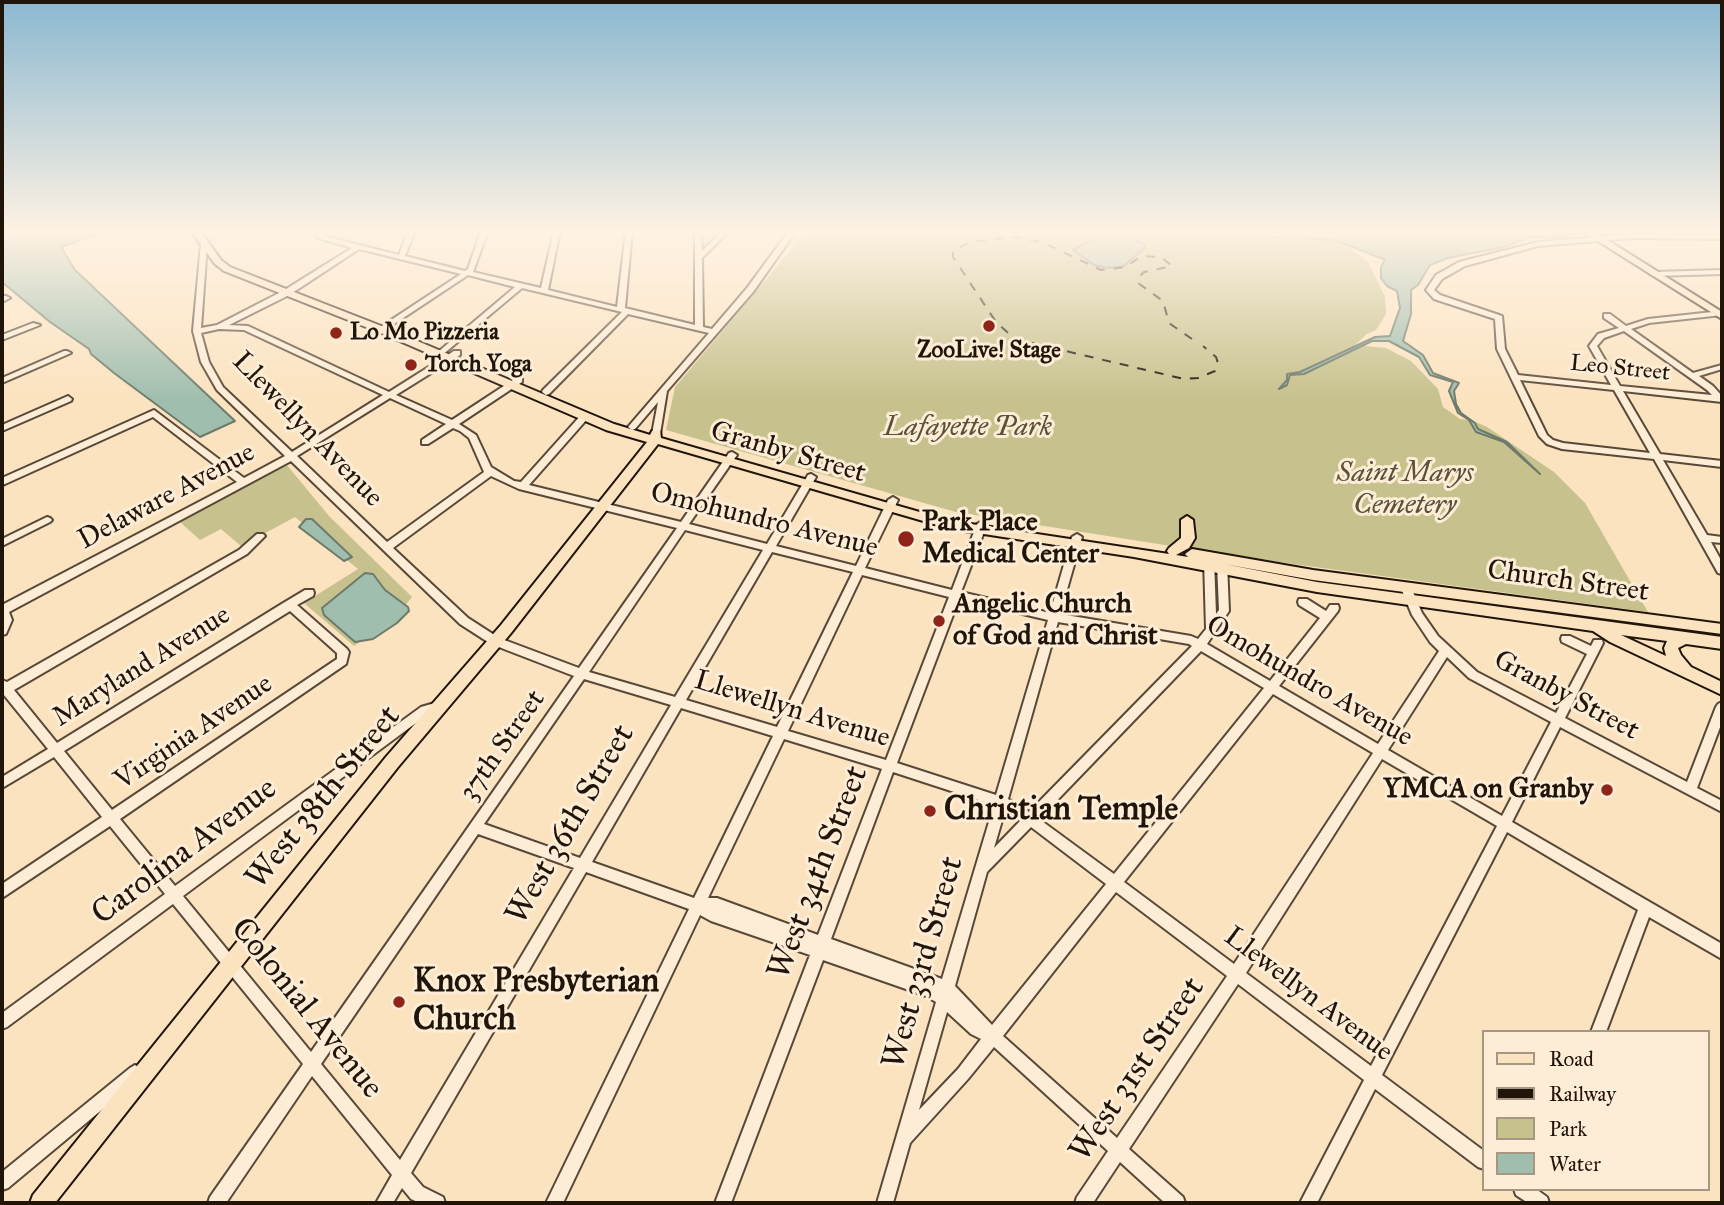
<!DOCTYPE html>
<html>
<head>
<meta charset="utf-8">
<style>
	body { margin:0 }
	#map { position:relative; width:1724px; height:1205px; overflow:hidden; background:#fce3c0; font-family:"IM FELL Great Primer",serif }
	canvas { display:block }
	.frame { position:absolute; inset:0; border:4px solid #21150a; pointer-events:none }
	.legend { position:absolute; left:1482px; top:1030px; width:228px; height:161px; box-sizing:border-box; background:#fdedd6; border:2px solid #a59784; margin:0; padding:9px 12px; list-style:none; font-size:21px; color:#21150a }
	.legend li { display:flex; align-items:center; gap:14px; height:35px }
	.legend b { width:35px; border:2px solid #a59784 }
</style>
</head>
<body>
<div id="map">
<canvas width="1724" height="1205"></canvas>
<div class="frame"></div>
<ul class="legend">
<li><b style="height:9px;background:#fce3c0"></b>Road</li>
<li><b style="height:9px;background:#21150a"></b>Railway</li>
<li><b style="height:19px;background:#c6c18d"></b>Park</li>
<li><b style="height:19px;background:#a0beae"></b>Water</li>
</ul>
</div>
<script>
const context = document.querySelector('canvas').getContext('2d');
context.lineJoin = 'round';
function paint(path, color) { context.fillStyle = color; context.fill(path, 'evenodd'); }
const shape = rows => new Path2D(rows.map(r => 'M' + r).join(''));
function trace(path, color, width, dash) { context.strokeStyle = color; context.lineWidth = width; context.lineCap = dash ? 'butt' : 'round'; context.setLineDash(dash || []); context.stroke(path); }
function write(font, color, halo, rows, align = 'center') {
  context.font = font + ' "IM FELL Great Primer",serif'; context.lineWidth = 6; context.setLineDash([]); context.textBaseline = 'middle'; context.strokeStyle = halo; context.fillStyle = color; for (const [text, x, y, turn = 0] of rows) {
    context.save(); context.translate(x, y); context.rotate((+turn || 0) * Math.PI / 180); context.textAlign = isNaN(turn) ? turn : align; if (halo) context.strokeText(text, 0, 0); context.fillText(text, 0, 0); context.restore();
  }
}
paint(shape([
	[807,231,1243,231,1256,236,1326,239,1343,243,1368,262,1385,297,1386,314,1376,330,1367,334,1355,345,1386,348,1411,361,1438,389,1443,407,1460,419,1471,420,1487,427,1554,472,1585,503,1648,612,1234,556,956,512,666,430,675,387],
	[286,464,329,516,412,597,393,620,354,646,304,603,358,569,295,517,241,546,221,529,200,540,180,522]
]), '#c6c18d');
const water = shape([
	[2,231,107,231,61,247,75,270,235,421,200,437,114,373,91,354,89,349,50,322,2,282,2,231],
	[1108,231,1131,238,1145,245,1144,248,1124,266,1108,268,1094,265,1073,250,1108,231],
	[1243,231,1588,231,1558,237,1531,237,1504,247,1448,258,1430,265,1418,285,1411,290,1411,314,1403,341,1423,355,1433,373,1459,383,1454,391,1456,404,1461,413,1475,423,1478,429,1507,442,1540,474,1504,442,1476,432,1469,420,1458,413,1449,391,1453,382,1430,375,1419,357,1389,341,1372,341,1304,374,1290,375,1287,385,1279,389,1287,380,1287,374,1300,372,1375,337,1390,336,1400,308,1397,291,1387,286,1381,278,1381,267,1385,260,1383,259,1335,240,1256,236,1243,231],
	[306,519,312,519,352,557,344,561,299,527,306,519],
	[365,573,373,574,385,590,408,607,409,611,397,623,373,639,355,642,324,615,322,608,365,573]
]);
paint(water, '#a0beae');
trace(water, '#6d7a6c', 2);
const minor = shape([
	[319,231,326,231,324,236,399,255,408,231,415,231,405,256,465,271,468,269,481,231,488,231,473,272,541,288,554,231,560,231,548,290,617,307,626,231,632,231,625,308,695,325,695,231,701,231,702,251,722,231,729,231,702,258,703,327,712,329,747,288,789,231,796,231,753,292,667,391,660,434,656,437,652,434,658,402,635,429,632,430,628,427,709,333,628,314,549,394,546,395,542,392,543,390,622,312,522,288,441,356,437,354,438,352,515,287,468,275,382,332,379,332,379,328,461,274,359,249,289,295,229,325,248,326,389,392,454,351,460,351,460,355,396,395,452,420,516,378,522,378,522,382,459,424,476,435,491,467,514,481,521,482,582,414,585,413,589,416,588,418,529,485,681,522,729,453,732,452,737,455,689,524,767,544,808,475,811,474,816,477,776,546,856,566,888,500,893,497,898,500,865,568,952,590,977,524,982,521,987,524,961,592,1050,613,1072,537,1077,534,1082,537,1060,614,1191,636,1198,639,1206,629,1204,559,1209,555,1213,556,1214,559,1216,614,1219,610,1217,563,1222,559,1227,563,1229,611,1207,644,1270,681,1320,618,1299,605,1298,602,1299,599,1307,599,1326,611,1330,605,1338,605,1339,608,1338,611,1279,686,1378,744,1439,651,1430,642,1412,615,1401,588,1406,584,1410,585,1422,613,1438,636,1477,672,1556,713,1587,654,1562,642,1561,639,1562,636,1570,636,1591,646,1594,640,1602,640,1603,643,1565,718,1687,782,1716,707,1718,704,1722,702,1722,722,1697,788,1722,801,1722,812,1560,727,1512,822,1722,944,1722,959,1649,917,1606,1032,1591,1032,1638,910,1507,832,1382,1075,1484,1151,1484,1169,1478,1167,1375,1089,1317,1203,1300,1203,1364,1080,1238,984,1129,1149,1183,1197,1185,1203,1165,1203,1120,1162,1093,1203,1075,1203,1077,1197,1108,1151,994,1047,968,1079,910,1143,893,1203,877,1203,936,1002,926,996,823,960,731,1203,715,1203,810,955,711,921,700,915,563,1203,546,1203,689,909,586,872,411,1173,423,1187,443,1197,445,1203,420,1203,411,1199,402,1188,393,1203,376,1203,392,1175,312,1076,226,1203,208,1203,210,1197,303,1064,173,904,7,1027,2,1029,2,1013,165,894,110,826,2,898,2,884,102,817,54,757,2,788,2,777,48,749,4,695,2,696,2,680,7,682,239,550,257,534,263,534,265,536,247,554,14,690,57,743,280,605,305,590,313,590,314,593,313,596,297,605,347,649,349,652,346,664,120,819,175,886,421,707,438,702,442,704,444,707,442,710,428,714,183,896,311,1052,574,676,491,644,460,624,291,461,9,612,12,620,6,634,2,635,2,605,237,482,153,417,5,484,2,485,2,478,154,410,244,478,285,456,217,390,201,362,193,331,201,244,204,242,207,244,201,328,217,325,283,291,352,248,318,238,317,237,319,231],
	[219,329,244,330,383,395,292,452,223,387,209,362,201,333,219,329],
	[390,398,446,424,422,440,422,444,428,444,453,428,460,431,469,438,484,472,387,542,297,456,390,398],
	[491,476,519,489,677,528,579,668,499,638,468,618,393,548,491,476],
	[685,530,763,550,675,697,589,672,685,530],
	[772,552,853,572,777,727,686,700,772,552],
	[862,575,949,597,886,760,788,731,862,575],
	[959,599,1048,620,996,795,897,763,959,599],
	[290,611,337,653,337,659,112,810,64,751,290,611],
	[1058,622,1189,644,1192,646,1029,812,1008,799,1058,622],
	[1201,651,1264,688,1114,874,1039,819,1201,651],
	[1447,657,1469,678,1551,722,1502,816,1388,750,1447,657],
	[584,679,671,705,580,858,484,824,584,679],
	[1273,694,1373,753,1234,964,1124,882,1273,694],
	[681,708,773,736,694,898,592,862,681,708],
	[784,739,882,769,818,935,717,898,708,898,784,739],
	[1382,759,1497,826,1371,1066,1246,973,1382,759],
	[893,772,994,805,942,979,831,939,893,772],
	[1005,810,1021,820,994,848,1005,810],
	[1031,827,1106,884,992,1025,955,986,987,872,1031,827],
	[478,834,574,868,400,1160,321,1064,478,834],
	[1116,892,1227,976,1117,1138,1003,1036,1116,892],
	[947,1012,971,1034,981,1039,958,1069,919,1110,947,1012],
	[1632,234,1722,235,1722,239,1632,238,1538,246,1465,266,1442,279,1434,290,1440,295,1502,316,1505,349,1518,375,1611,385,1589,346,1598,334,1619,328,1604,318,1604,314,1610,314,1626,326,1648,319,1722,311,1722,315,1649,323,1631,329,1693,373,1722,365,1722,369,1699,376,1713,386,1722,396,1722,402,1623,391,1660,454,1722,461,1722,467,1663,460,1707,535,1722,537,1722,543,1711,542,1722,562,1722,574,1718,573,1654,459,1562,449,1547,444,1539,436,1497,349,1495,319,1434,299,1426,290,1436,275,1459,262,1538,242,1632,234],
	[1624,331,1707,390,1712,395,1620,386,1597,346,1604,338,1624,331],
	[1520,380,1614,390,1650,453,1563,443,1553,440,1547,435,1520,380],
	[1722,270,1722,274,1654,276,1650,274,1654,272,1722,270],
	[3,296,6,296,10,298,2,302,2,297,3,296],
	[33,323,40,325,2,340,2,335,33,323],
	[64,351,67,351,71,353,2,383,2,378,64,351],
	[68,396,72,399,71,401,2,431,2,425,68,396],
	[47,517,50,518,52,520,50,522,2,546,2,539,47,517],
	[135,1065,140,1068,143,1073,140,1078,8,1188,2,1190,2,1172,130,1068,135,1065],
	[1514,1189,1536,1189,1547,1197,1549,1203,1528,1203,1516,1195,1514,1189]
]);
const major = shape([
	[191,231,200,231,221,260,230,267,389,329,614,424,650,435,652,431,660,431,661,438,951,521,1169,554,1167,551,1169,548,1181,538,1181,520,1187,516,1193,520,1195,538,1189,548,1176,555,1188,557,1185,554,1192,549,1313,570,1722,624,1722,634,1313,580,1224,564,1317,582,1722,637,1722,649,1686,644,1678,648,1681,655,1691,667,1722,682,1722,695,1610,642,1593,631,1317,592,1134,557,951,529,658,444,511,633,398,767,55,1203,30,1203,33,1195,386,757,501,625,647,442,606,430,381,333,224,271,215,264,191,231],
	[1621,635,1667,641,1664,648,1666,656,1621,635],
	[1582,231,1593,231,1722,312,1722,319,1582,231]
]);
trace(minor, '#584838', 4);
trace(major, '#21150a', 4);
paint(minor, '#fdedd6');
paint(major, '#fce3c0');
trace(shape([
	[1192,339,1169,323,1163,301,1138,283,1138,278,1144,272,1172,266,1161,257,1141,256,1126,267,1101,270,1042,242,1014,237,970,242,953,251,953,257,996,322,1015,339,1184,379,1198,378,1215,371,1218,363,1216,357,1203,346]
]), '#21150a', 2, [9, 9]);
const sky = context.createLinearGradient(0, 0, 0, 400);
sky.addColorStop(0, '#8bb8d1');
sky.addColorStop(0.58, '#fef2e3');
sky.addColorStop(1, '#fef2e300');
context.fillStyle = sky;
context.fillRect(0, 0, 1724, 400);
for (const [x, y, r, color] of [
	[989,326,7,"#8f2418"],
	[336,333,7,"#8f2418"],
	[411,365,7,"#8f2418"],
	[906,539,9,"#8f2418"],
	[939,621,7,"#8f2418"],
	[1607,790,7,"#8f2418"],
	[930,811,7,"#8f2418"],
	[399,1002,7,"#8f2418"]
]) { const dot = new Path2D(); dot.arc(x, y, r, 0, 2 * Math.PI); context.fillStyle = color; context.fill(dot); trace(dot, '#fdedd6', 2.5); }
write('bold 23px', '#21150a', '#fdedd6', [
	["Lo Mo Pizzeria",350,333],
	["ZooLive! Stage",989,351,"center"],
	["Torch Yoga",425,365]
], 'left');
write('23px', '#21150a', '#fdedd6', [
	["Leo Street",1620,369,6]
]);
write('italic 28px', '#5b5138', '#fdedd6', [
	["Lafayette Park",968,428],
	["Saint Marys",1405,474],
	["Cemetery",1405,506]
]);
write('28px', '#21150a', '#fdedd6', [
	["Llewellyn Avenue",307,430,46],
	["Granby Street",788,453,16],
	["Delaware Avenue",167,497,-28],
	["Omohundro Avenue",764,521,14],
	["Church Street",1568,582,8],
	["Maryland Avenue",142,667,-32],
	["Omohundro Avenue",1309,682,30],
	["Granby Street",1566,696,28],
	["Llewellyn Avenue",792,710,17],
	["Virginia Avenue",194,733,-34],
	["37th Street",503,746,-55],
	["Llewellyn Avenue",1308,995,37]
]);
write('bold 28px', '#21150a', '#fdedd6', [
	["Park Place",922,523],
	["Medical Center",922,555],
	["Angelic Church",953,605],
	["of God and Christ",953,637],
	["YMCA on Granby",1593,790,"right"]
], 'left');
write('33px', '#21150a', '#fdedd6', [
	["West 38th Street",324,798,-51],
	["West 36th Street",571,825,-60],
	["Carolina Avenue",185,852,-37],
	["West 34th Street",819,873,-69],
	["West 33rd Street",924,963,-74],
	["Colonial Avenue",306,1009,51],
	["West 31st Street",1138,1070,-56]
]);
write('bold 33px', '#21150a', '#fdedd6', [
	["Christian Temple",944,811],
	["Knox Presbyterian",413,983],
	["Church",413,1021]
], 'left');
</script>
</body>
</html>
